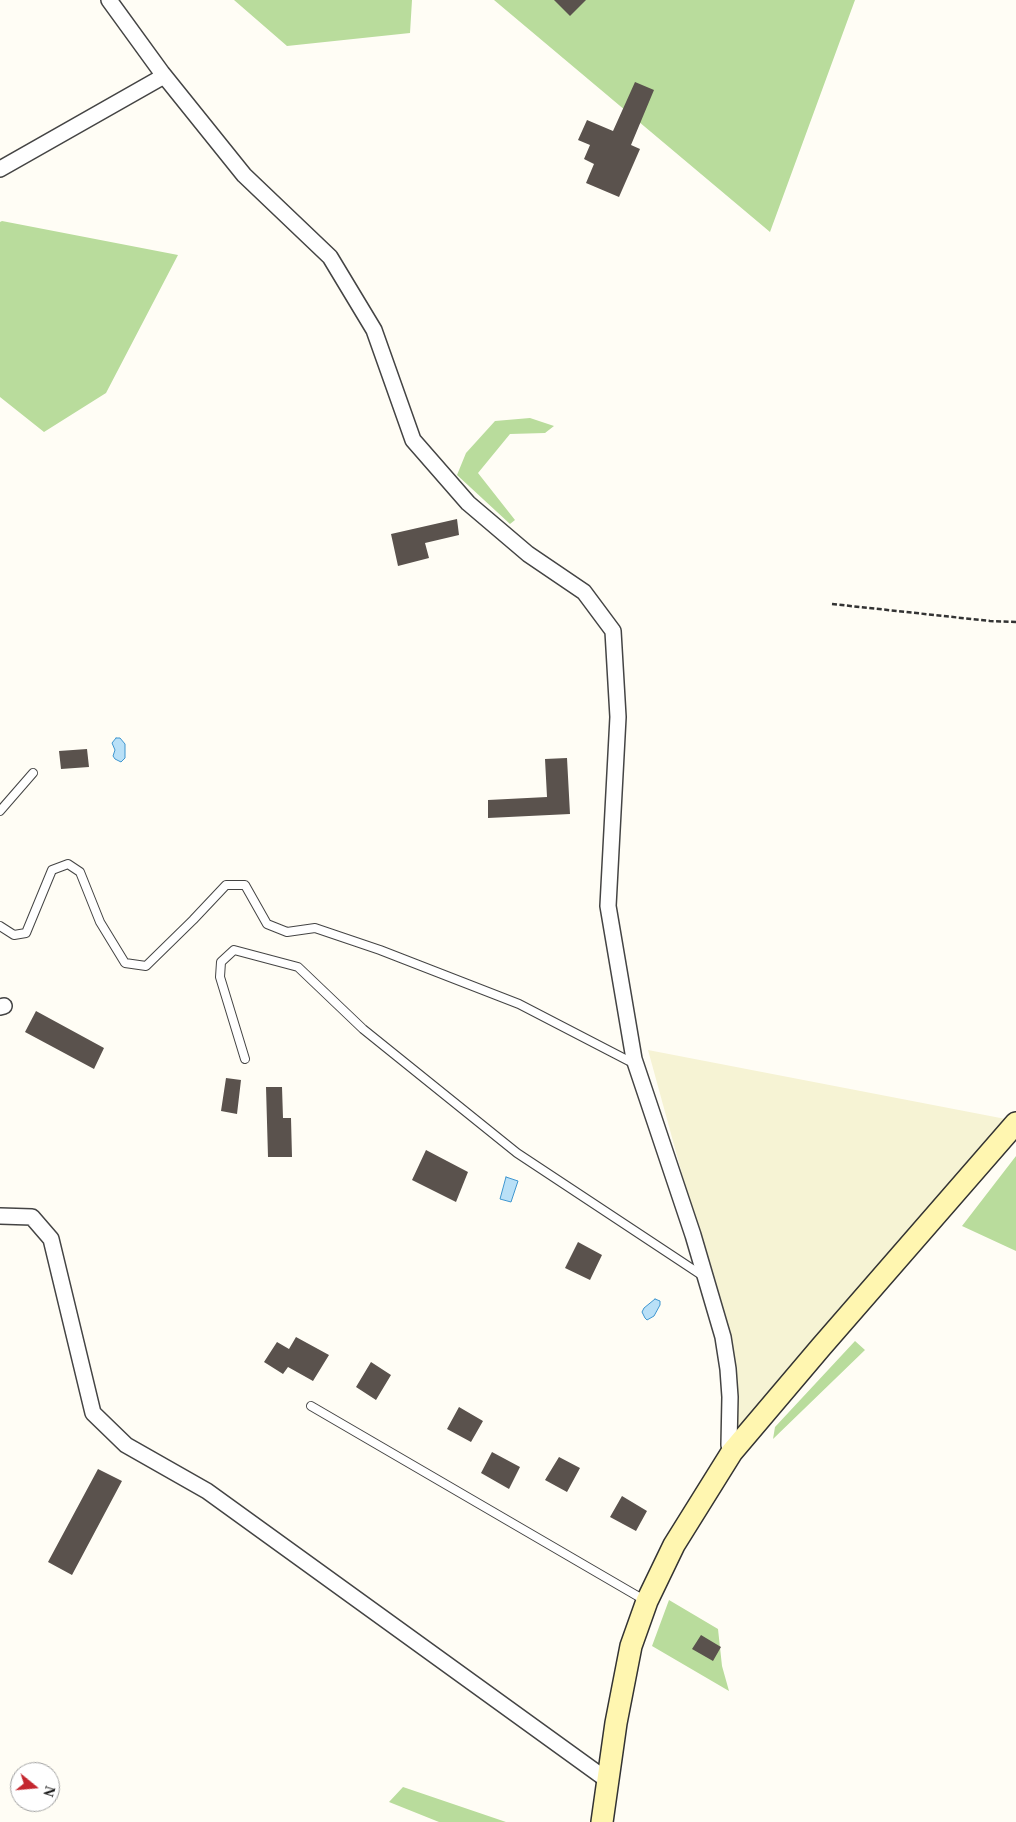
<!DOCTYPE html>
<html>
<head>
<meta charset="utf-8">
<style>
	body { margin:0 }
	#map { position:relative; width:1016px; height:1822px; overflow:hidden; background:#fffdf5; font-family:"Times New Roman",serif }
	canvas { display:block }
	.north { position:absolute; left:10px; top:1762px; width:50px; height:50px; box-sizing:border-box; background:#fff; border:1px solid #a0a0a0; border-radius:50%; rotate:107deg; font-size:14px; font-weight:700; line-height:20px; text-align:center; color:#111 }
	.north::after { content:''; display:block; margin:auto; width:18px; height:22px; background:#c4262e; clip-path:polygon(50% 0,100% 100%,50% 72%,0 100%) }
</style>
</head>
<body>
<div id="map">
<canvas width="1016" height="1822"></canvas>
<div class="north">N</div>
</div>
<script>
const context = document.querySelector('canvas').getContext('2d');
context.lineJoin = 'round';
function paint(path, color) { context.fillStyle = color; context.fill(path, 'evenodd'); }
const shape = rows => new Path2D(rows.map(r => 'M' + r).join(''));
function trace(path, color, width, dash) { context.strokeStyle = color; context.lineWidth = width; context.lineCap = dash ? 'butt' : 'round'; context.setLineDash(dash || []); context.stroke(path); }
paint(shape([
	[648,1050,1016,1121,741,1429,736,1424,707,1265]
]), '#f6f3d4');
paint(shape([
	[234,0,412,0,410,33,287,46],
	[494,0,855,0,770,232],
	[2,221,178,255,106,393,44,432,0,397,0,222],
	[530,418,554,426,545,433,510,434,478,473,515,520,510,524,457,475,466,453,495,421],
	[1016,1156,1016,1251,962,1226],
	[855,1341,865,1350,773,1439,775,1427],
	[669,1600,718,1629,722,1666,729,1691,652,1646],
	[403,1787,506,1822,439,1822,389,1802]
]), '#b9dc9c');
const water = shape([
	[116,738,120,738,125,744,125,758,121,762,115,759,113,756,115,750,112,743,116,738],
	[506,1177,518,1181,511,1202,500,1199,506,1177],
	[655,1299,660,1301,660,1305,654,1316,647,1320,645,1318,642,1312,644,1308,655,1299]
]);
paint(water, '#b9e0f7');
trace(water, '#3f96cf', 1);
paint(shape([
	[554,0,586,0,570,16],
	[635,82,654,90,631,145,640,149,619,197,586,183,594,164,584,159,590,145,578,140,587,120,613,131],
	[457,519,459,535,425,543,429,558,398,566,391,534],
	[87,749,89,767,61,769,59,751],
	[567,758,570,814,488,818,488,800,547,797,545,759],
	[36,1011,104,1048,94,1069,25,1032],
	[226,1078,241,1080,237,1114,221,1111],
	[266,1087,282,1087,283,1118,291,1118,292,1157,268,1157],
	[426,1150,468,1172,456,1202,412,1180],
	[578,1242,602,1255,590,1280,565,1268],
	[296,1337,329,1355,313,1381,288,1367,283,1374,264,1362,277,1342,289,1349],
	[371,1362,391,1375,376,1400,356,1387],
	[459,1407,483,1421,471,1442,447,1429],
	[492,1452,520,1467,509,1489,481,1473],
	[559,1457,580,1468,567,1492,545,1480],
	[98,1469,122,1481,72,1575,48,1562],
	[622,1496,647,1511,636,1531,610,1517],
	[701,1635,721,1647,713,1661,692,1649]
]), '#5a524d');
const lane = shape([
	[0,811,33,773],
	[0,926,14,935,26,933,52,870,68,864,80,872,100,922,125,963,146,966,193,920,226,885,245,885,267,924,287,932,315,928,380,950,519,1004,629,1061,634,1059],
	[245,1059,220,977,221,962,234,950,298,967,363,1029,517,1153,703,1276],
	[311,1406,646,1601]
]);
const street = shape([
	[109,0,162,73,244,175,330,257,374,330,413,440,468,503,528,554,584,592,613,631,618,717,608,906,634,1059,693,1235,723,1337,728,1369,730,1397,729,1445,732,1452],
	[0,169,164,76],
	[0,1007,4,1006],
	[0,1216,32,1217,51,1239,93,1413,126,1445,207,1491,607,1780]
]);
const secondary = shape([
	[602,1822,616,1723,631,1646,647,1601,674,1545,732,1452,821,1347,1016,1123]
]);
trace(lane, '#444', 10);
trace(street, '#444', 18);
trace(secondary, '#333', 24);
trace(shape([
	[832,604,990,621,1016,622]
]), '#333', 2.5, [5, 2.5]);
trace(lane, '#fff', 8);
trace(street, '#fff', 15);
trace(secondary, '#fff6b0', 21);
</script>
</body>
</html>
